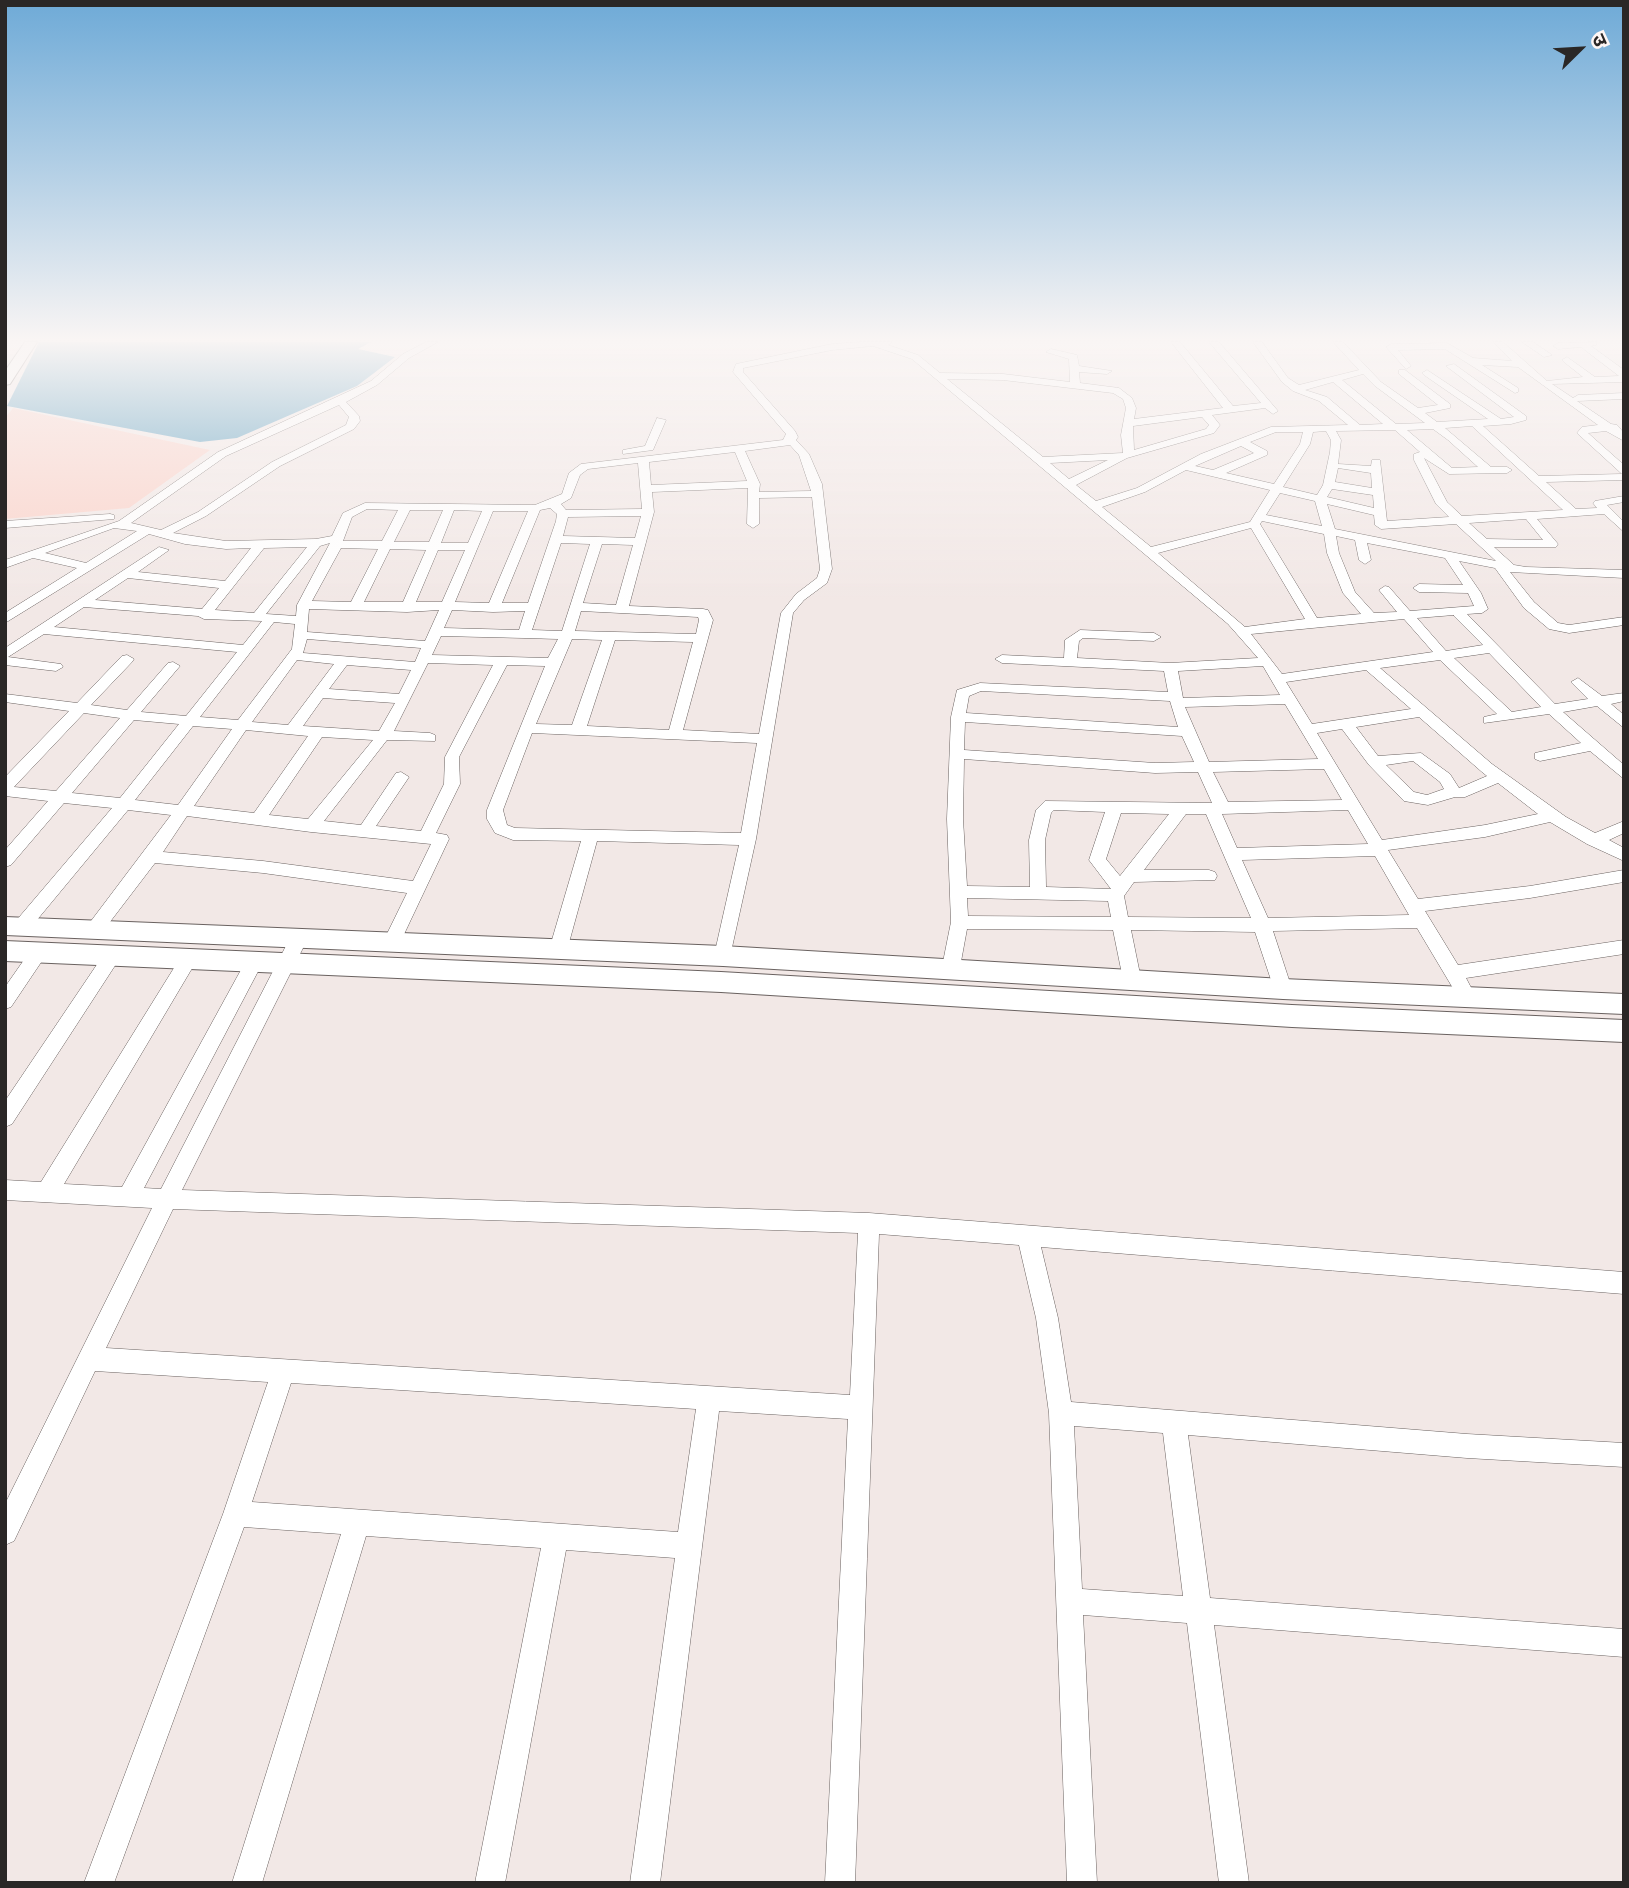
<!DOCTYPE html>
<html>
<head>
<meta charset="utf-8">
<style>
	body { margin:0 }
	#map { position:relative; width:1629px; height:1888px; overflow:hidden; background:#f2e8e6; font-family:Jost,"Noto Sans Devanagari",sans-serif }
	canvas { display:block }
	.frame { position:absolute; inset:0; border:7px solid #2a2726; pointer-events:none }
	.north { position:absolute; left:1545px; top:14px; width:70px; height:70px; -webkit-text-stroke:5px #fef6f4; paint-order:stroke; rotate:66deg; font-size:19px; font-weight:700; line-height:28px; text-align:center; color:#2a2726 }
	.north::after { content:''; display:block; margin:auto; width:24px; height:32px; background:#2a2726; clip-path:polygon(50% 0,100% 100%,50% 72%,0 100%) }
</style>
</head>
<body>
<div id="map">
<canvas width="1629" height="1888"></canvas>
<div class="frame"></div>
<div class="north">उ</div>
</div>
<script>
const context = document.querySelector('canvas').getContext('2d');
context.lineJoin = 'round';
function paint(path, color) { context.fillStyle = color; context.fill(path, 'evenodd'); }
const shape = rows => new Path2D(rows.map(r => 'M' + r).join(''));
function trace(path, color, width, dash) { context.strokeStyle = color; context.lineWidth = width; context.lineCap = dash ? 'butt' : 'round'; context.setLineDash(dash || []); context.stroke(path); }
paint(shape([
	[13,408,210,450,129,508,5,519,5,418]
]), '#fbd2c9');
paint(shape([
	[39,342,371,342,358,349,395,357,357,386,290,415,237,438,200,442,7,406]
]), '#579cbe');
const minor = shape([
	[426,342,438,342,409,358,377,385,346,402,359,416,360,421,354,429,280,466,206,516,173,533,226,541,316,539,332,536,343,513,365,503,535,505,562,494,569,473,581,464,783,440,786,434,733,372,736,364,832,344,860,342,892,342,888,345,918,355,940,373,1003,374,1070,382,1069,359,1046,352,1051,349,1077,355,1079,366,1112,371,1107,374,1079,372,1080,383,1119,388,1132,398,1136,408,1134,419,1223,408,1171,342,1180,342,1233,406,1261,403,1209,342,1219,342,1278,411,1273,414,1265,408,1212,415,1220,425,1214,433,1127,458,1076,485,1096,501,1137,488,1201,454,1271,427,1348,425,1319,401,1293,391,1282,382,1253,342,1262,342,1288,378,1299,385,1359,370,1333,342,1343,342,1381,382,1418,408,1438,405,1399,374,1399,370,1405,370,1450,404,1450,408,1425,413,1437,422,1488,419,1424,375,1422,373,1427,370,1501,419,1514,417,1446,366,1454,364,1526,416,1526,420,1511,424,1483,426,1539,476,1622,474,1577,433,1582,427,1598,425,1518,367,1482,365,1518,388,1518,392,1515,393,1445,349,1398,350,1411,366,1406,369,1386,347,1391,344,1447,343,1473,358,1512,361,1493,342,1503,342,1547,381,1583,377,1564,362,1562,360,1567,357,1595,377,1619,376,1581,347,1558,349,1553,346,1558,343,1597,342,1596,345,1591,346,1624,370,1624,382,1552,384,1573,398,1578,395,1624,393,1624,399,1577,401,1611,424,1617,425,1624,433,1624,441,1606,431,1588,433,1624,465,1624,480,1546,482,1576,509,1597,508,1593,503,1595,501,1624,496,1624,502,1607,505,1624,522,1624,532,1604,514,1537,519,1558,544,1556,547,1494,547,1514,565,1526,567,1624,570,1624,578,1510,572,1534,602,1558,623,1569,625,1624,617,1624,625,1569,633,1549,629,1524,608,1495,568,1459,561,1481,593,1488,609,1482,613,1467,614,1555,704,1588,699,1571,682,1578,678,1602,696,1624,693,1624,701,1611,704,1624,715,1624,728,1597,706,1563,712,1624,765,1624,779,1590,751,1540,761,1535,759,1535,753,1581,743,1549,714,1484,723,1484,717,1497,714,1440,660,1380,668,1492,764,1566,817,1595,833,1624,821,1624,833,1609,840,1624,848,1624,861,1587,844,1550,822,1485,837,1388,850,1418,899,1530,886,1624,870,1624,882,1530,898,1425,911,1458,965,1624,940,1624,954,1466,978,1475,995,1472,1000,1466,1002,1460,1000,1417,928,1273,931,1292,989,1289,994,1283,996,1277,994,1274,989,1255,932,1131,930,1141,979,1138,984,1132,986,1126,984,1123,979,1113,930,967,929,960,967,957,972,951,974,945,972,942,967,951,922,947,819,951,717,957,690,980,683,1168,692,1164,671,1002,663,995,659,1002,655,1064,658,1065,640,1080,630,1154,633,1161,637,1154,641,1083,638,1079,641,1077,658,1170,663,1258,658,1228,624,912,359,873,346,832,350,743,368,743,372,795,431,798,437,796,440,809,454,822,484,832,569,827,583,804,600,793,613,756,839,729,961,723,963,717,961,714,956,739,845,597,841,567,950,564,955,552,955,549,950,581,841,513,840,495,833,487,819,487,810,545,666,507,665,459,757,460,784,436,833,447,835,449,839,398,947,386,947,383,942,407,893,263,873,155,863,100,935,88,935,85,930,88,925,171,815,128,810,27,932,15,932,12,927,15,922,112,808,64,803,11,865,5,867,5,850,48,801,5,796,5,777,69,711,5,702,5,694,77,703,122,656,127,655,134,659,132,662,91,705,127,710,168,663,173,662,180,666,141,712,186,716,237,652,44,634,8,657,61,664,63,667,56,671,5,665,5,648,159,547,169,550,138,572,225,581,251,548,226,549,185,544,149,534,5,623,5,613,77,568,33,558,5,568,5,560,119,521,218,452,371,381,403,354,426,342],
	[1363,374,1375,386,1425,423,1396,424,1342,380,1363,374],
	[947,379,1003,380,1113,393,1123,399,1126,408,1121,435,1123,453,1043,457,947,379],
	[1333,382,1383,424,1360,425,1327,397,1305,390,1333,382],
	[339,405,349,417,346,425,272,462,198,512,161,530,131,523,226,456,339,405],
	[1202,417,1209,425,1206,429,1134,450,1133,426,1202,417],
	[1472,426,1563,510,1462,516,1447,502,1424,458,1449,474,1507,473,1512,470,1507,467,1491,467,1445,428,1472,426],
	[1433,429,1448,440,1478,467,1452,468,1407,430,1433,429],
	[1395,430,1420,452,1414,454,1414,460,1436,504,1449,517,1387,521,1380,460,1372,460,1371,466,1338,464,1341,440,1336,431,1395,430],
	[1326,431,1331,440,1330,452,1323,485,1317,495,1283,487,1310,444,1313,432,1326,431],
	[1276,432,1303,432,1300,444,1274,484,1226,473,1267,455,1267,451,1250,442,1276,432],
	[790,445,799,455,811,491,759,492,760,484,745,451,790,445],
	[1241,446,1254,453,1213,470,1195,466,1241,446],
	[735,452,747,481,651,485,649,462,735,452],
	[1108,460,1069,479,1050,463,1108,460],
	[638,463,642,509,566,510,561,504,571,498,580,475,588,469,638,463],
	[1338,468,1371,473,1372,488,1335,482,1338,468],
	[1186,470,1270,490,1250,522,1151,547,1102,507,1145,492,1186,470],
	[748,488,747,524,753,528,759,524,759,498,812,497,820,569,817,578,796,594,781,613,759,734,683,730,713,620,708,610,703,609,629,606,654,512,652,492,748,488],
	[1332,489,1373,495,1374,508,1327,497,1332,489],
	[1280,493,1315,501,1322,526,1266,515,1280,493],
	[1327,504,1374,515,1375,525,1381,529,1456,524,1496,561,1335,529,1327,504],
	[550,508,557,514,556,521,528,603,502,603,540,510,550,508],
	[367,509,398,510,382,541,343,541,352,517,367,509],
	[410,510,443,510,429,542,394,542,410,510],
	[454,510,482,511,468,543,441,543,454,510],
	[493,511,528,511,489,603,455,602,493,511],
	[641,516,635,538,563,536,568,517,641,516],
	[1526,519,1543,540,1487,539,1469,523,1526,519],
	[1262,521,1324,534,1327,553,1343,593,1361,614,1317,618,1260,524,1262,521],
	[114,528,137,531,86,563,45,553,114,528],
	[1251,528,1305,619,1245,627,1158,553,1251,528],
	[1336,536,1355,540,1359,560,1365,564,1371,560,1367,543,1445,558,1463,585,1419,584,1413,588,1419,592,1468,593,1474,606,1410,611,1389,587,1385,586,1379,590,1397,612,1374,613,1355,592,1339,553,1336,536],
	[330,543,297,605,296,616,266,614,320,546,330,543],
	[561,543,590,544,562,631,532,630,561,543],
	[602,544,633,545,616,605,583,603,602,544],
	[307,547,254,613,215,610,264,548,307,547],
	[341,548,378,549,351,602,312,601,341,548],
	[390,549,426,550,403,602,364,602,390,549],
	[438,550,465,550,442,602,416,602,438,550],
	[128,578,219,588,202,609,95,600,128,578],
	[84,607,198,616,204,619,262,621,243,645,54,627,84,607],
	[309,609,407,612,439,610,425,641,307,632,309,609],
	[452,610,493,612,525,611,519,630,444,628,452,610],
	[581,611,698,617,699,620,696,634,575,631,581,611],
	[1454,615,1454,616,1483,645,1446,651,1417,618,1454,615],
	[1404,619,1433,652,1282,674,1251,634,1404,619],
	[274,622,295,624,292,649,238,720,200,717,274,622],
	[441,636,524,638,558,639,548,658,432,655,441,636],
	[307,639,421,648,415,662,303,653,307,639],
	[572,639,602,640,572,725,536,724,572,639],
	[615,640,693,642,669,730,587,726,615,640],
	[1489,653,1541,707,1512,712,1454,658,1489,653],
	[297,660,334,664,288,725,252,722,297,660],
	[428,663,493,665,445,757,444,784,421,831,376,826,409,777,401,772,396,773,361,825,324,821,387,740,435,741,435,735,430,733,394,731,428,663],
	[347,665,411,670,399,694,329,689,347,665],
	[1263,666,1280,695,1183,698,1178,671,1263,666],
	[1366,670,1411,709,1312,724,1286,682,1366,670],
	[981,691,1170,701,1178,727,966,713,969,696,981,691],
	[323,698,395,703,379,731,303,726,323,698],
	[1285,704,1318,759,1209,762,1185,707,1285,704],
	[84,713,120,718,56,791,14,787,84,713],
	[1419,717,1482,772,1487,776,1459,788,1450,774,1421,753,1378,756,1356,727,1419,717],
	[134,720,179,724,120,798,72,793,134,720],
	[965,722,1182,736,1194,762,1155,763,964,750,965,722],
	[193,726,232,729,178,805,135,800,193,726],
	[1342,729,1369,765,1404,801,1428,805,1455,797,1465,797,1498,783,1538,814,1485,825,1382,840,1317,733,1342,729],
	[246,730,308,736,254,813,194,806,246,730],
	[532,733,757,743,741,833,515,828,507,825,503,810,532,733],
	[322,737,373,740,308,819,269,815,322,737],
	[964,759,1155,773,1198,772,1212,803,1045,801,1036,810,1029,840,1030,887,967,886,963,819,964,759],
	[1413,761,1440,782,1444,789,1427,795,1414,792,1386,765,1413,761],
	[1324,769,1342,800,1228,802,1213,772,1324,769],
	[1054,810,1105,812,1089,860,1111,889,1046,887,1045,840,1051,813,1054,810],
	[1348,810,1368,844,1237,848,1222,814,1348,810],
	[1121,813,1169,814,1120,876,1106,859,1121,813],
	[1186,814,1206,814,1251,918,1128,917,1124,896,1134,882,1215,880,1217,876,1215,872,1209,870,1144,870,1186,814],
	[187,816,311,832,431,844,413,881,263,861,163,852,187,816],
	[1375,856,1409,915,1268,918,1242,860,1375,856],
	[967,898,1108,901,1111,917,968,916,967,898],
	[1522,342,1533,342,1552,355,1544,357,1522,342],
	[657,418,666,420,653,450,623,454,623,450,645,446,657,418],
	[110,514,114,515,114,519,5,528,5,521,110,514],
	[299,931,305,933,308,938,182,1190,869,1213,1624,1272,1624,1294,1041,1247,1058,1318,1071,1402,1467,1434,1624,1443,1624,1467,1467,1458,1188,1435,1210,1598,1624,1629,1624,1657,1214,1625,1249,1883,1219,1883,1187,1623,1083,1615,1097,1883,1067,1883,1049,1413,1036,1318,1019,1245,879,1234,855,1883,825,1883,848,1419,719,1411,660,1883,630,1883,675,1558,566,1550,505,1883,475,1883,541,1548,366,1536,262,1883,232,1883,341,1534,244,1527,114,1883,84,1883,223,1514,268,1382,95,1371,14,1541,5,1545,5,1504,152,1208,5,1200,5,1180,41,1182,182,955,188,953,194,955,197,960,194,965,64,1184,122,1187,248,957,260,957,263,962,144,1188,161,1189,290,938,293,933,299,931],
	[173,1209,858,1233,850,1395,106,1348,173,1209],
	[291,1383,696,1409,678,1532,252,1502,291,1383],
	[1074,1426,1163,1433,1183,1596,1082,1589,1074,1426],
	[39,945,45,947,48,952,11,1007,5,1009,5,987,33,947,39,945],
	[112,949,118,951,121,956,118,961,12,1124,5,1127,5,1101,106,951,112,949]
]);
const secondary = shape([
	[25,342,37,342,10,384,5,385,5,371,25,342],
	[5,917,723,946,1283,979,1624,994,1624,1014,1283,999,723,966,5,935,5,917],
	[5,941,721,972,1292,1005,1624,1020,1624,1042,1292,1027,721,992,5,961,5,941]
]);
trace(minor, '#6a6260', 1);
trace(secondary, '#6a6260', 2);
paint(minor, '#fff');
paint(secondary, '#fff');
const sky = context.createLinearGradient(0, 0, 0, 606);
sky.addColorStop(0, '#6eaad7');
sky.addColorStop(0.56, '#f9f5f4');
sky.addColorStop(1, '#f9f5f400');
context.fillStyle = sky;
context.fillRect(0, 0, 1629, 606);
</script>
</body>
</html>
